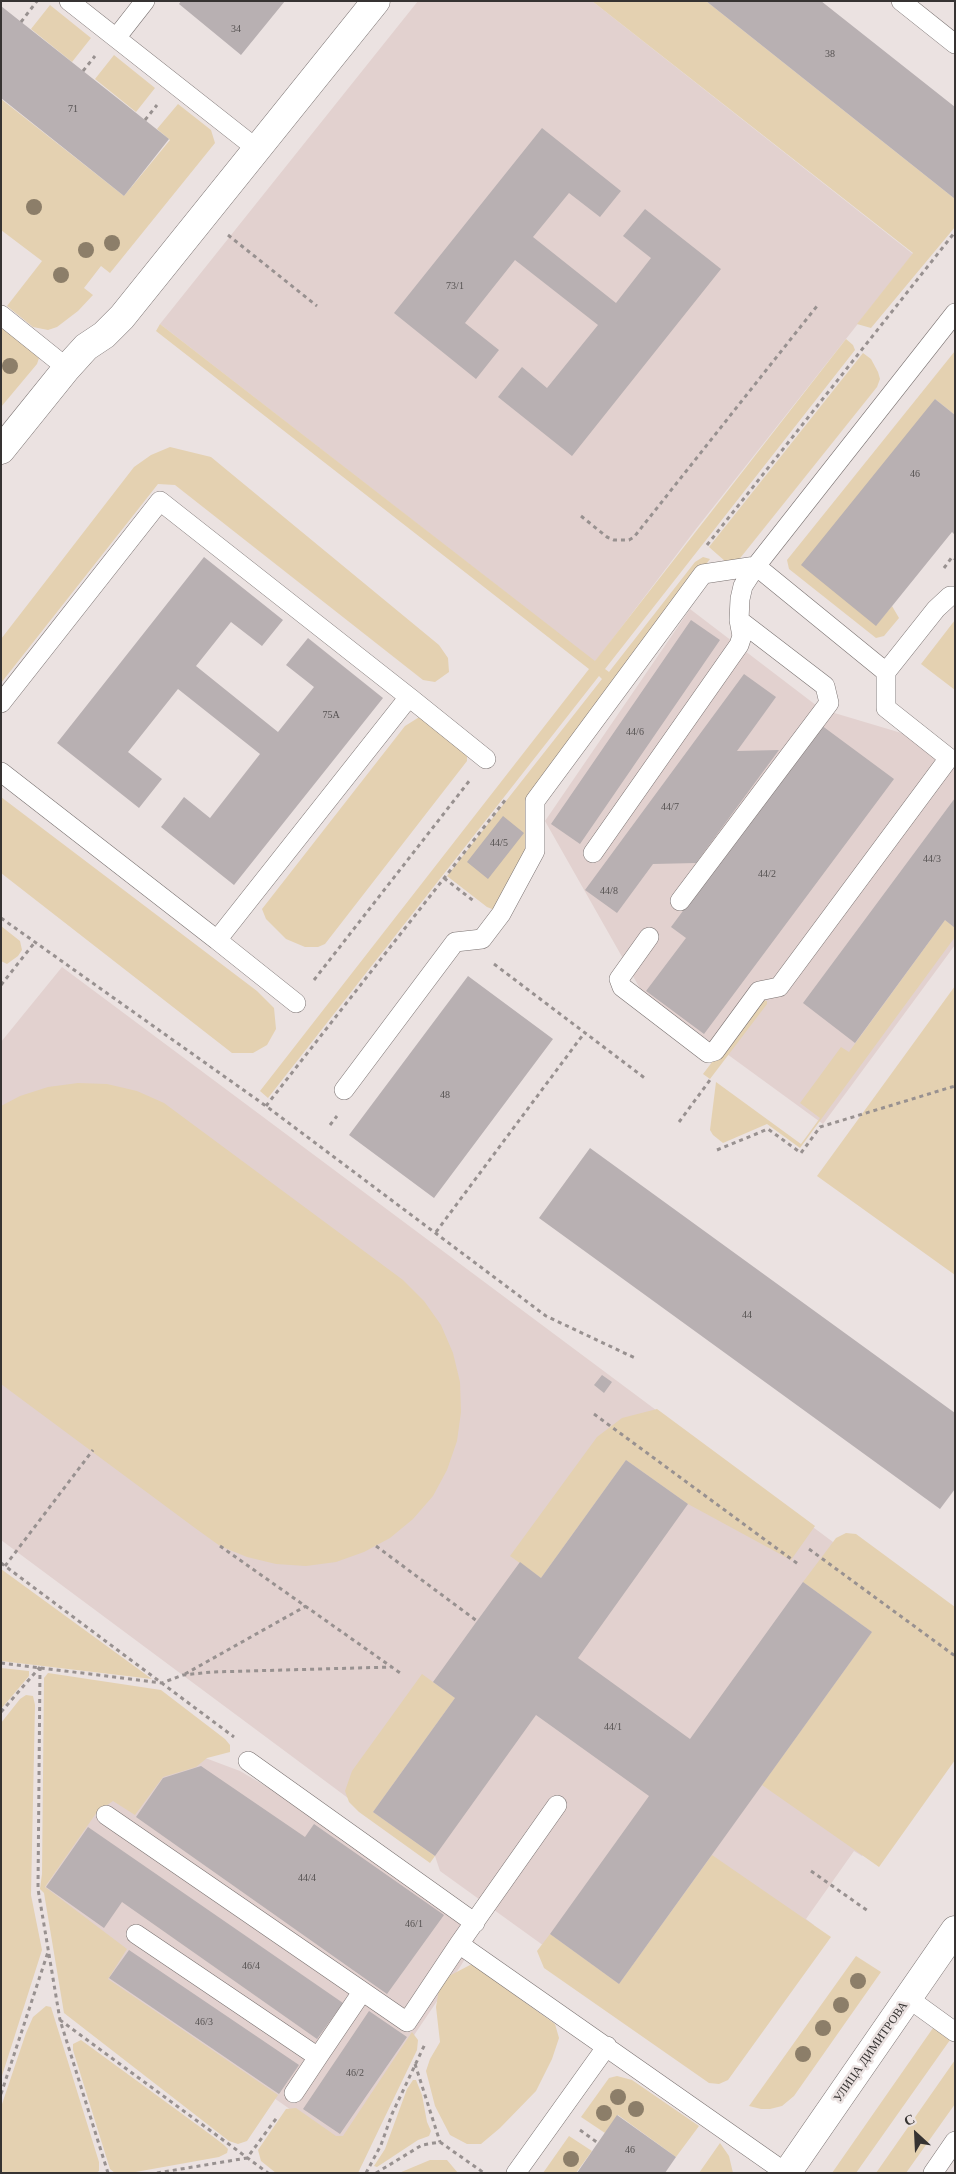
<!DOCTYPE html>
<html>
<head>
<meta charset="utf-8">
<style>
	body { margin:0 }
	#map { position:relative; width:956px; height:2174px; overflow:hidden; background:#ebe2e1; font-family:"Times New Roman",serif }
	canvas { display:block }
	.frame { position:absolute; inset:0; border:2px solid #363332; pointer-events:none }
	.north { position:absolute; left:891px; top:2109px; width:50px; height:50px; -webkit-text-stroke:4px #ebe2e1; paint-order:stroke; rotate:335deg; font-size:14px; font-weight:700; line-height:20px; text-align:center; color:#363332 }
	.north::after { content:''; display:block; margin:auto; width:18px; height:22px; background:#363332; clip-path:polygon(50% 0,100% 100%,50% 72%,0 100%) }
</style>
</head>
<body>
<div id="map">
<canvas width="956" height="2174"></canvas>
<div class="frame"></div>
<div class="north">С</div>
</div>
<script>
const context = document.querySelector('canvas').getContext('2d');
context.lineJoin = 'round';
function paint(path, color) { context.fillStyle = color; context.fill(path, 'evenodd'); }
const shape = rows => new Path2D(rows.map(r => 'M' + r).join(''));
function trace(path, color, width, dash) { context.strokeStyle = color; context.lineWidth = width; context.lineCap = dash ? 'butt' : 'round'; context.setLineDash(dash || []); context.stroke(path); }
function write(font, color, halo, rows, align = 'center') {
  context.font = font + ' "Times New Roman",serif'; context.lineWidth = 5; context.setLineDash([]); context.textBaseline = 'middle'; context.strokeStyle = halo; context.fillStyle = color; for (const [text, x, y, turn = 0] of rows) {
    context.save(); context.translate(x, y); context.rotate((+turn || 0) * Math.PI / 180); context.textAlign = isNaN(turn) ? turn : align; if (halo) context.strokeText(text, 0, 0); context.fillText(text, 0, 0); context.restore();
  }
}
paint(shape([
	[418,1,592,1,913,254,696,529,595,662,160,324],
	[690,609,821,709,955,749,955,945,823,1124,642,992,545,821],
	[62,967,955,1633,955,1725,862,1856,854,1851,806,1919,814,1925,712,2067,440,1871,435,1856,352,1801,1,1540,1,1042],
	[200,1756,240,1771,291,1801,476,1932,474,1944,460,1967,344,2139,330,2137,103,1979,45,1887,106,1797]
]), '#e2d1cf');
paint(shape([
	[592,1,706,1,955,199,955,227,871,328,857,324,913,253],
	[50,5,91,38,72,62,31,29],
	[114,55,155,88,136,112,95,79],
	[1,99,124,196,170,140,157,129,178,104,211,130,215,143,110,273,101,266,84,288,93,295,78,311,57,327,48,330,33,327,7,306,42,261,1,230],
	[1,323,37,353,39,358,37,364,1,407],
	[160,324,595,661,846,339,853,345,855,350,605,669,609,672,695,562,703,557,710,559,530,799,530,850,497,911,487,907,447,876,602,679,599,676,268,1098,260,1091,589,669,156,331],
	[955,351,955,415,935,399,876,625,892,606,899,618,884,636,876,638,789,569,787,560],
	[863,353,871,359,878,372,880,379,877,387,737,562,726,562,709,547],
	[170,447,211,457,439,645,448,658,449,672,435,682,423,680,175,485,158,484,1,683,1,639,134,467,151,455],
	[955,620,955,690,921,664],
	[421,716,467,752,467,761,325,944,318,947,305,947,286,939,266,919,262,909,405,726],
	[1,797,257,991,274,1008,276,1029,267,1045,253,1053,232,1053,1,873],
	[945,920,955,928,955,937,800,1148,767,1124,723,1143,713,1135,710,1130,716,1082,801,1144,820,1118,800,1103,841,1047,849,1052],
	[1,926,20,941,22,950,18,956,7,964,1,961],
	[955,986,955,1275,817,1176],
	[761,1000,767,1001,767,1004,710,1079,703,1074,757,1003],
	[78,1083,107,1084,137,1091,164,1103,403,1280,424,1301,441,1325,453,1353,460,1382,461,1412,457,1441,447,1470,433,1496,413,1519,390,1538,364,1552,336,1562,306,1566,276,1564,247,1557,220,1546,195,1528,1,1384,1,1106,20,1096,48,1087],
	[657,1409,815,1526,791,1560,688,1504,626,1460,541,1578,510,1556,597,1437,622,1418],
	[846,1533,856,1534,955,1607,955,1760,879,1867,762,1785,872,1632,803,1582,836,1538],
	[1,1569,152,1679,1,1661],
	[1,1668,29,1671,29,1676,1,1709],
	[48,1673,161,1690,225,1739,230,1745,230,1752,207,1758,196,1767,163,1777,135,1815,113,1801,97,1812,45,1887,127,1949,108,1979,278,2095,247,2141,238,2144,229,2141,64,2013,44,1893,40,1889,42,1874,44,1678],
	[422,1674,455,1698,373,1812,435,1856,430,1863,359,1812,349,1802,345,1791,352,1771],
	[26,1695,33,1696,35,1705,31,1895,42,1950,1,2079,1,1723,20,1699],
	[712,1855,831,1937,728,2080,719,2084,709,2083,544,1968,537,1951,550,1934,619,1984],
	[856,1956,881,1972,794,2096,782,2106,770,2109,761,2109,749,2106],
	[472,1964,555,2024,559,2038,552,2059,536,2091,500,2128,481,2144,467,2144,450,2135,435,2106,426,2071,430,2059,440,2042,436,2007,439,1989,447,1977],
	[46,2006,51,2007,99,2162,99,2171,96,2173,1,2173,1,2107,26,2033,33,2017],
	[933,2028,950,2040,856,2173,832,2173],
	[412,2032,418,2040,417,2050,358,2173,276,2173,261,2161,258,2150,286,2109,296,2108,336,2136,343,2136],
	[81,2040,211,2135,224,2145,228,2149,227,2153,219,2157,130,2173,115,2173,110,2169,73,2050,73,2044],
	[955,2060,955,2104,906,2173,876,2173],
	[617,2076,632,2080,699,2126,676,2157,618,2115,605,2133,581,2117,609,2078],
	[413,2080,416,2080,422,2095,427,2122,431,2131,429,2136,418,2140,377,2167,374,2166,385,2149,407,2089],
	[569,2136,592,2151,576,2173,543,2173],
	[720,2143,729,2156,733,2173,699,2173],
	[430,2160,447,2160,458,2173,399,2173]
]), '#e4d1b1');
paint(shape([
	[181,1,285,1,241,55,179,4],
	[706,1,821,1,955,107,955,199],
	[1,6,169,139,124,196,1,98],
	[542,128,621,191,600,217,569,193,533,237,616,303,651,258,623,236,645,209,721,269,572,456,498,397,522,367,547,388,598,325,515,260,465,323,499,350,476,379,394,313],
	[935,399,955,415,955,535,952,532,876,626,801,565],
	[204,557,283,620,262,646,231,622,196,666,278,732,314,687,286,665,308,638,383,698,234,885,161,827,184,797,210,818,260,754,178,689,128,752,162,779,139,808,57,743],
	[691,620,720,640,580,844,551,824],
	[744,674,776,697,737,751,779,750,696,863,653,864,617,913,585,890],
	[821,725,894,779,704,1034,646,991,686,938,671,927],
	[955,798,955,928,945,920,855,1043,803,1003],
	[503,816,524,833,488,879,467,862],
	[468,976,553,1039,434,1198,349,1135],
	[590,1148,955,1413,955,1489,940,1509,539,1218],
	[602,1375,612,1382,604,1393,594,1385],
	[626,1460,688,1504,578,1658,690,1739,803,1582,872,1632,619,1984,550,1934,649,1796,536,1715,435,1856,373,1812,455,1698,433,1682,477,1621,520,1562,541,1578],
	[201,1766,305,1837,314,1824,444,1915,387,1994,136,1817,163,1778],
	[88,1827,343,2003,317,2039,122,1902,104,1928,46,1887],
	[129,1950,299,2065,279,2094,109,1978],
	[369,2011,407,2037,340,2134,303,2109],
	[617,2115,676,2157,665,2173,577,2173]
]), '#b8b0b2');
const service = shape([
	[69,1,257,149],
	[901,1,955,44],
	[116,38,145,1],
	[1,315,67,368],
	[886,672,936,609,950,596,955,596],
	[409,697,486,759],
	[1,703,160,501,409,697,217,940,1,772],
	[593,853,739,645,742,636,739,620,740,599,743,586,756,566,955,313],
	[680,901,829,703,825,686,739,620],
	[217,940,296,1003],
	[344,1090,455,942,482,939,501,914,535,851,535,801,703,574,756,566,886,672,886,708,949,758,779,987,759,991,715,1051,708,1053,622,987,619,979,649,937],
	[248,1761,475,1923],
	[557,1805,459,1944,786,2173],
	[106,1815,407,2022,459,1944],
	[136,1934,318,2057,362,1992],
	[908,1998,955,2032],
	[294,2093,318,2057],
	[516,2173,607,2046],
	[933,2173,955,2141]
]);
const minor = shape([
	[1,450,67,368,86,347,104,335,122,317,376,1]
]);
const tertiary = shape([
	[787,2173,955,1930]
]);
trace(service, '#797170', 20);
trace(minor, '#797170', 29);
trace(tertiary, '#797170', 29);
trace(shape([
	[21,22,37,1],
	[83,71,95,56],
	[145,120,157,105],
	[228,235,317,306],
	[581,516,607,537,614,540,629,540,634,537,817,306],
	[707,545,955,232],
	[944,568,952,557,955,559],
	[444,878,475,902],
	[1,918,266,1106,546,1316,635,1358],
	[494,964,646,1079],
	[314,980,470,780],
	[1,985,35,942],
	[266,1106,506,799],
	[679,1122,710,1080],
	[330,1125,337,1116],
	[717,1150,768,1129,801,1153,820,1127,955,1086],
	[436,1232,585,1032],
	[594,1414,798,1564],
	[220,1546,403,1675],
	[376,1546,477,1621],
	[809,1549,955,1656],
	[1,1563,234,1737],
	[5,1566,93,1450],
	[1,1663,162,1683,183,1675,212,1672,392,1667],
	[40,1667,38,1889,60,2020],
	[185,1674,306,1606],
	[1,1712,40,1667],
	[811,1871,868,1911],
	[415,2064,440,2142],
	[1,2094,48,1952],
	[580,2130,598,2143],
	[108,2173,60,2020,268,2173],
	[157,2173,247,2158,278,2116],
	[366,2173,381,2145,392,2114,425,2044],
	[376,2173,422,2145,440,2142,484,2173]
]), '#989190', 3, [4, 4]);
trace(service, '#fff', 19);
trace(minor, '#fff', 28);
trace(tertiary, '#fff', 28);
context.fillStyle = '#8c7e69';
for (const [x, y] of [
	[34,207],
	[112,243],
	[86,250],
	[61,275],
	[10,366],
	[858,1981],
	[841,2005],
	[823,2028],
	[803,2054],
	[618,2097],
	[636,2109],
	[604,2113],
	[571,2159]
]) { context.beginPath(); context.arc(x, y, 8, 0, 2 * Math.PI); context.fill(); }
write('10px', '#565252', null, [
	["34",236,29],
	["38",830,54],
	["71",73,109],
	["73/1",455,286],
	["46",915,474],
	["75А",331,715],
	["44/6",635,732],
	["44/7",670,807],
	["44/5",499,843],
	["44/3",932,859],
	["44/2",767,874],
	["44/8",609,891],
	["48",445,1095],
	["44",747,1315],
	["44/1",613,1727],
	["44/4",307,1878],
	["46/1",414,1924],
	["46/4",251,1966],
	["46/3",204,2022],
	["46/2",355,2073],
	["46",630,2150]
]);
write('12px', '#363332', '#ebe2e1', [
	["УЛИЦА ДИМИТРОВА",871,2052,-55]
]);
</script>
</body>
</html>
